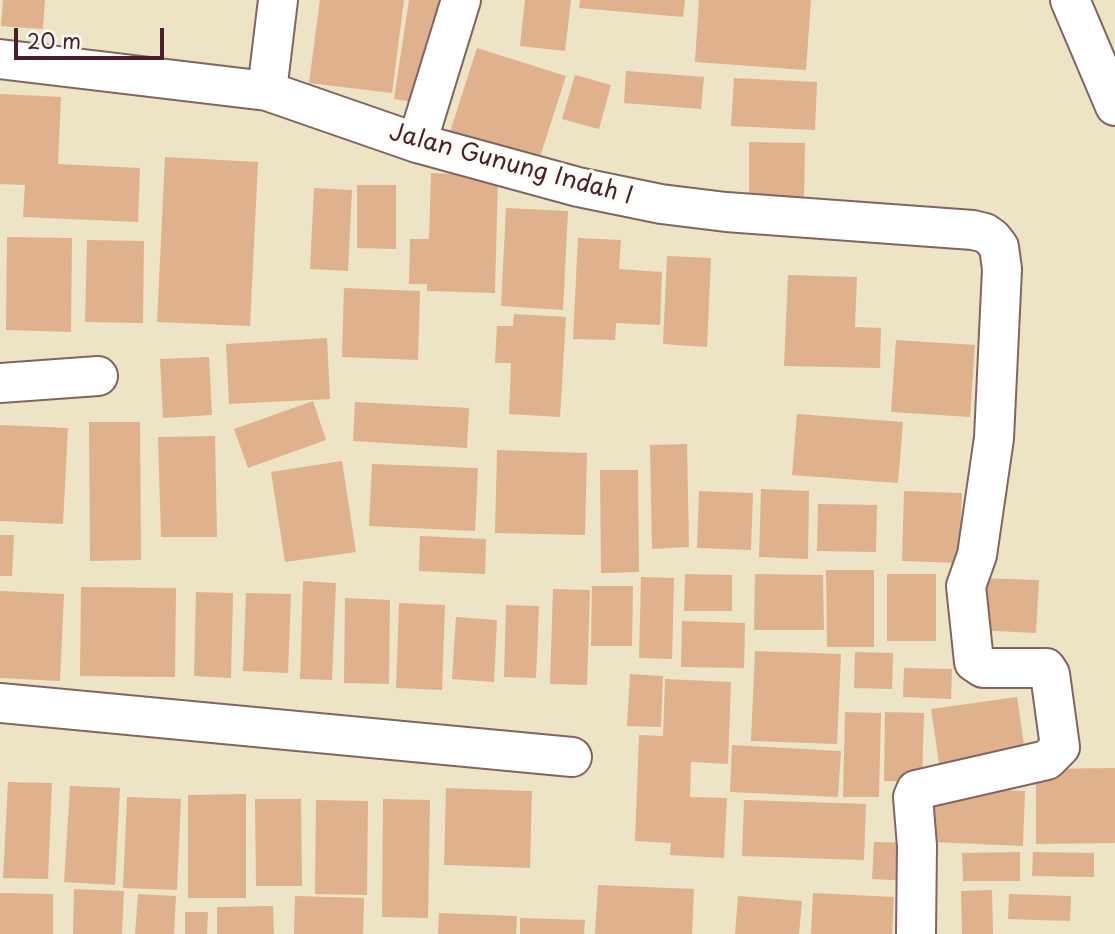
<!DOCTYPE html>
<html>
<head>
<meta charset="utf-8">
<style>
	body { margin:0 }
	#map { position:relative; width:1115px; height:934px; overflow:hidden; background:#ece4c4; font-family:"Playpen Sans",sans-serif }
	canvas { display:block }
	.scale { position:absolute; left:14px; top:28px; width:150px; height:32px; box-sizing:border-box; border:4px solid #4a1f2b; border-top:0; padding-left:9px; font-size:21px; line-height:24px; white-space:nowrap; color:#4a1f2b; -webkit-text-stroke:5px #fdfcf7; paint-order:stroke }
</style>
</head>
<body>
<div id="map">
<canvas width="1115" height="934"></canvas>
<div class="scale">20 m</div>
</div>
<script>
const context = document.querySelector('canvas').getContext('2d');
context.lineJoin = 'round';
function paint(path, color) { context.fillStyle = color; context.fill(path, 'evenodd'); }
const shape = rows => new Path2D(rows.map(r => 'M' + r).join(''));
function trace(path, color, width, dash) { context.strokeStyle = color; context.lineWidth = width; context.lineCap = dash ? 'butt' : 'round'; context.setLineDash(dash || []); context.stroke(path); }
function write(font, color, halo, rows, align = 'center') {
  context.font = font + ' "Playpen Sans",sans-serif'; context.lineWidth = 7; context.setLineDash([]); context.textBaseline = 'middle'; context.strokeStyle = halo; context.fillStyle = color; for (const [text, x, y, turn = 0] of rows) {
    context.save(); context.translate(x, y); context.rotate((+turn || 0) * Math.PI / 180); context.textAlign = isNaN(turn) ? turn : align; if (halo) context.strokeText(text, 0, 0); context.fillText(text, 0, 0); context.restore();
  }
}
paint(shape([
	[3,0,45,0,43,29,1,26],
	[320,0,404,0,392,93,309,83],
	[409,0,441,0,426,104,394,99],
	[525,0,571,0,565,51,520,46],
	[580,0,685,0,683,17,579,8],
	[699,0,811,0,806,70,695,62],
	[477,48,566,76,537,166,448,138],
	[626,71,704,77,701,109,624,103],
	[575,75,611,85,599,129,562,119],
	[734,78,817,82,815,130,731,126],
	[0,94,61,97,58,164,140,168,138,222,23,217,25,185,0,184],
	[749,142,805,143,804,200,749,199],
	[165,157,258,162,250,326,157,322],
	[431,173,498,176,495,293,427,291,427,284,409,284,410,239,429,239],
	[357,185,396,185,396,249,357,248],
	[314,188,352,190,348,271,310,269],
	[506,208,568,211,563,310,501,306],
	[7,237,72,238,71,332,6,330],
	[578,238,621,240,619,269,662,272,660,325,616,323,615,340,573,339],
	[87,240,144,241,143,323,85,322],
	[667,256,711,258,707,347,663,344],
	[788,275,857,277,855,327,881,328,880,368,784,366],
	[344,288,420,291,418,360,342,357],
	[514,314,566,317,560,417,509,414,511,363,495,363,497,326,513,326],
	[327,338,330,399,229,404,226,344],
	[896,340,975,345,970,417,891,412],
	[209,357,212,415,163,418,160,359],
	[313,401,326,440,248,468,234,429],
	[355,402,469,408,467,448,353,441],
	[797,414,903,422,898,483,792,475],
	[89,422,140,422,141,560,90,561],
	[0,425,68,428,63,524,0,521],
	[215,436,217,537,161,537,158,437],
	[687,444,689,547,652,549,650,445],
	[497,450,587,453,585,535,495,533],
	[342,461,356,552,285,562,271,472],
	[372,464,478,468,475,531,369,526],
	[600,470,638,470,639,572,601,573],
	[761,489,809,491,808,559,759,557],
	[699,491,753,493,751,550,697,548],
	[904,491,962,493,959,563,902,561],
	[818,504,877,505,876,552,817,551],
	[0,535,14,535,12,576,0,576],
	[420,536,486,539,485,574,419,571],
	[826,570,874,570,874,647,827,647],
	[685,574,732,575,732,611,684,611],
	[755,574,823,575,824,630,754,630],
	[887,574,936,574,936,641,887,641],
	[641,577,674,578,672,659,639,658],
	[980,578,1039,580,1036,633,977,630],
	[303,581,336,583,332,680,300,679],
	[592,586,633,586,632,646,591,646],
	[81,587,176,588,175,677,80,676],
	[553,589,590,590,587,685,550,684],
	[0,591,64,594,60,681,0,678],
	[196,592,233,593,231,678,194,676],
	[246,593,291,594,288,673,243,671],
	[345,598,390,600,389,684,344,683],
	[399,603,445,605,442,690,396,688],
	[506,605,539,606,536,678,504,677],
	[456,617,497,620,494,682,452,679],
	[682,621,745,623,744,668,681,667],
	[755,651,841,654,837,744,751,741],
	[855,652,893,653,892,689,854,688],
	[904,668,952,669,951,699,903,697],
	[630,674,663,676,661,727,627,726],
	[665,679,731,682,728,764,691,762,690,797,727,798,724,858,670,855,671,843,635,841,639,735,663,736],
	[1017,697,1026,758,940,770,931,709],
	[845,712,881,713,879,797,843,797],
	[885,712,924,713,922,782,884,781],
	[732,745,841,751,838,797,730,792],
	[1115,768,1115,843,1036,844,1036,769],
	[8,782,52,783,48,879,3,878],
	[70,786,120,788,115,885,64,882],
	[446,788,532,791,530,868,444,865],
	[935,788,1025,791,1023,846,933,842],
	[246,794,246,898,188,898,188,795],
	[127,797,181,799,177,890,123,888],
	[255,799,301,799,302,886,256,886],
	[383,799,430,800,428,918,382,917],
	[316,800,368,801,367,895,315,894],
	[744,800,866,804,864,860,742,856],
	[874,842,913,843,910,881,872,879],
	[1020,852,1020,881,963,881,962,853],
	[1033,852,1094,853,1094,877,1032,876],
	[598,885,694,889,692,934,595,934],
	[74,889,124,891,122,934,73,934],
	[992,890,993,934,962,934,961,891],
	[0,893,53,894,53,934,0,934],
	[813,893,894,897,892,934,811,934],
	[138,894,176,896,174,934,135,934],
	[1009,894,1071,896,1070,921,1008,919],
	[295,896,364,898,363,934,294,934],
	[738,896,802,901,799,934,735,934],
	[273,906,274,934,217,934,217,907],
	[185,912,208,912,207,934,185,934],
	[439,913,517,916,516,934,438,934],
	[520,918,585,920,584,934,520,934]
]), '#dfb18d');
const street = shape([
	[1070,0,1115,106],
	[0,59,267,91,417,143,578,187,661,204,726,212,973,230,985,233,992,238,999,247,1002,269,994,438,977,555,966,586,974,662,983,668,1046,668,1050,674,1060,747,1047,760,916,790,913,797,917,846,916,934],
	[267,91,278,0],
	[417,143,461,0],
	[0,383,98,376],
	[0,703,572,757]
]);
trace(street, '#836461', 42);
trace(street, '#fff', 38);
write('24px', '#4a1f2b', '#fdfcf7', [
	["Jalan Gunung Indah I",511,165,15]
]);
</script>
</body>
</html>
